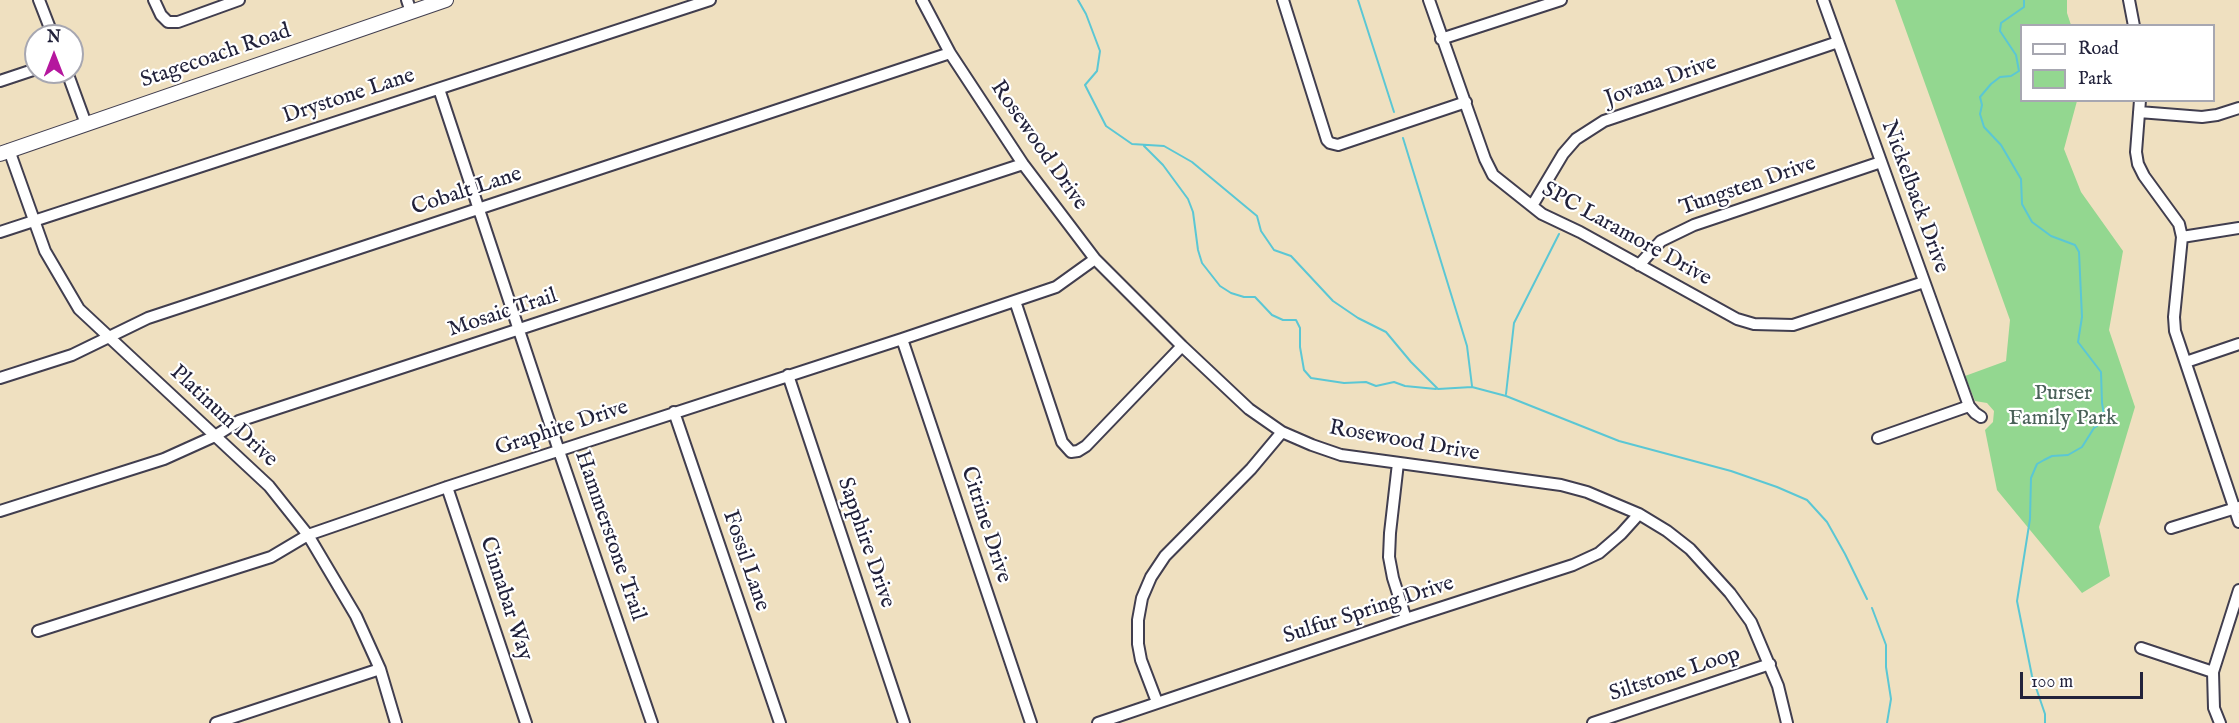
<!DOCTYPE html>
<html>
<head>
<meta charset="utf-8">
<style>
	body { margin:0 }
	#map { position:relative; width:2239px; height:723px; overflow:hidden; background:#efe0c0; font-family:"IM FELL English",serif }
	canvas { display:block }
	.legend { position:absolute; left:2020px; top:24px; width:195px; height:78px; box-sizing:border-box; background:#fff; border:2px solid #a7a7b1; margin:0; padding:8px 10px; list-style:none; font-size:18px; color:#22223b }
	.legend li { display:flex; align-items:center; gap:12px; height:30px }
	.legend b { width:30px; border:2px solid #a7a7b1 }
	.north { position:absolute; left:24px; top:24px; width:60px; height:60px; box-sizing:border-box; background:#fff; border:2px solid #a7a7b1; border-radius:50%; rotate:0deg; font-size:16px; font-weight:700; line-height:24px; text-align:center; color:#22223b }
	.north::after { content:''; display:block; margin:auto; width:21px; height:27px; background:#b5179e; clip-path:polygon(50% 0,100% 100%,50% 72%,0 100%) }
	.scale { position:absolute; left:2020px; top:672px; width:123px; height:27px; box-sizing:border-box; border:3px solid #22223b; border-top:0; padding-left:8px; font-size:18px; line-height:21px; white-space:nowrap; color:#22223b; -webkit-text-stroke:4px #fff; paint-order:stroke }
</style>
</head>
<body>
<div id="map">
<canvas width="2239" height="723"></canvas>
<ul class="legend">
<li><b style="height:8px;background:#fff"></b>Road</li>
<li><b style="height:16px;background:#93d790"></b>Park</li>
</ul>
<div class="north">N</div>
<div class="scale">100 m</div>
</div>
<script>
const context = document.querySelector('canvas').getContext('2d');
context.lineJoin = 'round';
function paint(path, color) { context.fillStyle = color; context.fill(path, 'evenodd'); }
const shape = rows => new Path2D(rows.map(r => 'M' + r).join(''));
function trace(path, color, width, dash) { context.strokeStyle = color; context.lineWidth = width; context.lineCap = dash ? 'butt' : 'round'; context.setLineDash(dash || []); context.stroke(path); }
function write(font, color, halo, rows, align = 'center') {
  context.font = font + ' "IM FELL English",serif'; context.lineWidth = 4.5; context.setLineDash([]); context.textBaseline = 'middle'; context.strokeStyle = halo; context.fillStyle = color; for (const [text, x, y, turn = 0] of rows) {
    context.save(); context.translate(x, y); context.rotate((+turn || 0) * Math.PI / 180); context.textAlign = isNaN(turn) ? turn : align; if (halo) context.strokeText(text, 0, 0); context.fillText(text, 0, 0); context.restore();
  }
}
paint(shape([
	[1895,0,2067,0,2067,13,2071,25,2022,26,2022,100,2077,101,2064,149,2081,192,2123,251,2109,330,2135,407,2099,527,2110,576,2082,593,1997,490,1985,430,1993,422,1994,411,1987,403,1975,401,1965,376,2006,361,2010,320]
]), '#93d790');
trace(shape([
	[1078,0,1086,14,1100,51,1097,71,1085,85,1106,126,1132,144,1164,146,1192,162,1257,216,1261,231,1274,250,1291,256,1333,301,1358,318,1386,332,1411,362,1438,389,1472,387,1506,396,1619,441,1731,471,1777,487,1807,500,1827,522,1845,554,1867,599],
	[1358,0,1394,112],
	[2024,0,2024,7,2001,23,2000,31,2016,55,2019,71,2011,76,2000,77,1991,84,1980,97,1982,105,1980,114,1984,127,2001,145,2021,179,2022,204,2032,222,2051,236,2075,245,2079,252,2082,317,2078,342,2101,372,2102,403,2104,415,2101,423,2094,428,2082,447,2068,455,2052,456,2044,460,2037,464,2031,478,2030,519,2017,601,2032,676,2045,714,2045,723],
	[1403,138,1467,346,1472,386],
	[1144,146,1163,165,1188,199,1193,212,1198,250,1202,263,1220,286,1231,293,1244,297,1255,297,1272,315,1283,320,1296,320,1300,328,1300,347,1304,370,1311,378,1344,383,1366,382,1376,386,1394,382,1405,386,1436,389],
	[1506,394,1514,323,1559,234],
	[1872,608,1886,645,1886,667,1891,699,1887,723]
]), '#5bc7d4', 2);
const minor = shape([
	[39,0,53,36],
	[154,0,161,15,168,22,178,22,239,0],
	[407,0,411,12],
	[922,0,950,53,1023,164,1095,259,1182,346,1249,409,1282,432,1312,445,1341,455,1561,485,1587,492,1639,514,1667,531,1690,549,1730,593,1751,622,1778,686,1787,723],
	[1283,0,1327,140,1330,143,1338,145,1466,102],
	[1429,0,1485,159,1493,175,1542,214,1580,232,1737,319,1754,324,1793,325,1924,282],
	[1823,0,1969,406,1975,413,1981,417],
	[2129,0,2134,26],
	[1441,39,1561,0],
	[67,72,86,124],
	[0,81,36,69],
	[439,89,559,451,652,723],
	[2140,100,2136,152,2138,164,2144,176,2179,224,2182,237,2174,317,2175,331,2239,522],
	[2139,112,2202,117,2217,115,2239,108],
	[9,150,45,251,79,309,269,486,308,535,356,616,380,669,396,723],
	[1532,206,1563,154,1576,139,1604,121,1838,42],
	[0,232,710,0],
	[2182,237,2239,228],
	[1639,265,1661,241,1694,225,1881,162],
	[1015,301,1062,442,1071,452,1078,451,1086,446,1182,346],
	[902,339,1031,723],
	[2186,362,2239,344],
	[788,375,904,723],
	[0,378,72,355,148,318,950,53],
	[674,412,780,723],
	[1878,438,1969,406],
	[1398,463,1390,533,1389,557,1393,578,1406,619],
	[447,487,526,723],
	[0,511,164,459,215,436,239,421,1023,164],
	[2171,528,2239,507],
	[38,631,271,557,308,535,447,487,902,339,1056,287,1095,259],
	[2141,648,2213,672],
	[1157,702,1141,660,1138,644,1138,620,1142,598,1151,577,1165,556,1251,469,1282,432],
	[216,723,380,669],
	[1098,723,1406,619,1573,565,1599,553,1621,534,1639,514],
	[1593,723,1770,664],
	[2220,723,2214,708,2213,672,2239,590]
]);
const major = shape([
	[0,154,446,0]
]);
trace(minor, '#413e4f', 14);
trace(major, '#413e4f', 16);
trace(minor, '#fff', 10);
trace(major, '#fff', 14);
write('22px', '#22223b', '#fff', [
	["Stagecoach Road",216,57,-19],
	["Jovana Drive",1661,82,-19],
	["Drystone Lane",349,97,-18],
	["Rosewood Drive",1038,146,55],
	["Tungsten Drive",1748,187,-19],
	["Cobalt Lane",467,192,-18],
	["Nickelback Drive",1914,197,70],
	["SPC Laramore Drive",1626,235,29],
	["Mosaic Trail",503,314,-18],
	["Platinum Drive",223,417,43],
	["Graphite Drive",562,429,-18],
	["Rosewood Drive",1404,442,10],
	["Citrine Drive",985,525,72],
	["Hammerstone Trail",609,536,71],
	["Sapphire Drive",865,543,71],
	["Fossil Lane",745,561,71],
	["Cinnabar Way",505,599,72],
	["Sulfur Spring Drive",1369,611,-18],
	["Siltstone Loop",1675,675,-18]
]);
write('22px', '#4a6159', '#fff', [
	["Purser",2063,394],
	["Family Park",2063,419]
]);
</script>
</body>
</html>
